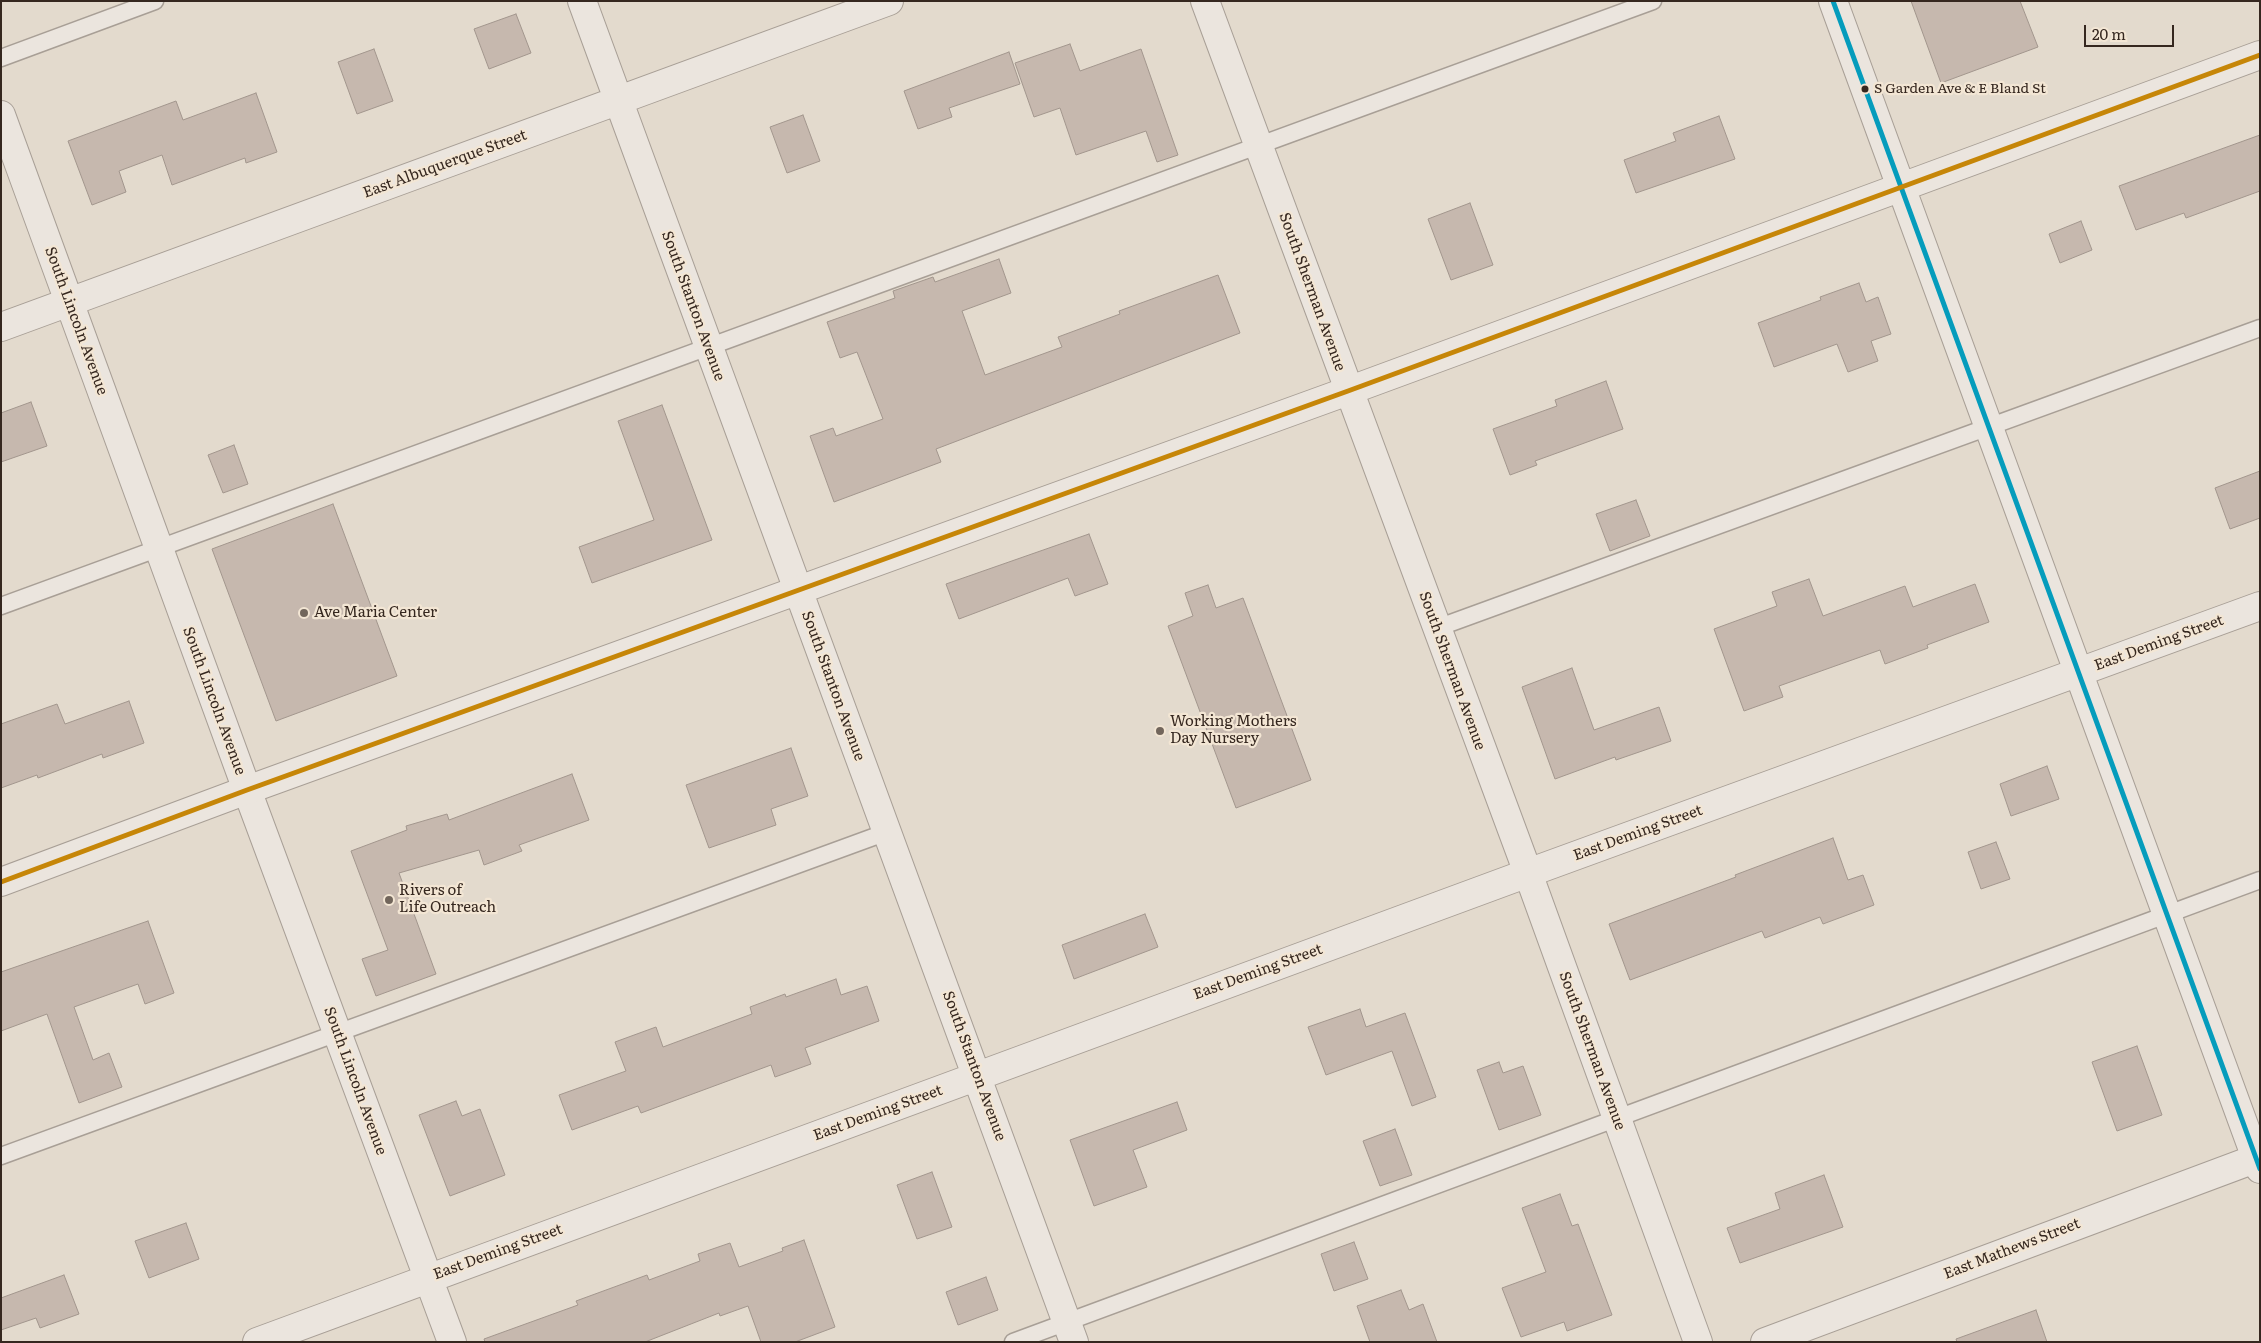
<!DOCTYPE html>
<html>
<head>
<meta charset="utf-8">
<style>
	body { margin:0 }
	#map { position:relative; width:2261px; height:1343px; overflow:hidden; background:#e3dacd; font-family:Literata,serif }
	canvas { display:block }
	.frame { position:absolute; inset:0; border:2px solid #35271f; pointer-events:none }
	.scale { position:absolute; left:2084px; top:25px; width:90px; height:22px; box-sizing:border-box; border:2px solid #35271f; border-top:0; padding-left:6px; font-size:15px; line-height:18px; white-space:nowrap; color:#35271f; -webkit-text-stroke:4px #f3e6d4; paint-order:stroke }
</style>
</head>
<body>
<div id="map">
<canvas width="2261" height="1343"></canvas>
<div class="frame"></div>
<div class="scale">20 m</div>
</div>
<script>
const context = document.querySelector('canvas').getContext('2d');
context.lineJoin = 'round';
function paint(path, color) { context.fillStyle = color; context.fill(path, 'evenodd'); }
const shape = rows => new Path2D(rows.map(r => 'M' + r).join(''));
function trace(path, color, width, dash) { context.strokeStyle = color; context.lineWidth = width; context.lineCap = dash ? 'butt' : 'round'; context.setLineDash(dash || []); context.stroke(path); }
function write(font, color, halo, rows, align = 'center') {
  context.font = font + ' Literata,serif'; context.lineWidth = 4.5; context.setLineDash([]); context.textBaseline = 'middle'; context.strokeStyle = halo; context.fillStyle = color; for (const [text, x, y, turn = 0] of rows) {
    context.save(); context.translate(x, y); context.rotate((+turn || 0) * Math.PI / 180); context.textAlign = isNaN(turn) ? turn : align; if (halo) context.strokeText(text, 0, 0); context.fillText(text, 0, 0); context.restore();
  }
}
const building = shape([
	[1911,1,2020,1,2038,47,1941,83,1911,1],
	[516,14,531,53,489,69,474,29,516,14],
	[1070,44,1080,71,1141,49,1178,155,1157,162,1146,131,1076,155,1060,108,1034,117,1015,63,1070,44],
	[374,49,393,101,357,114,338,62,374,49],
	[1009,52,1020,84,949,108,952,117,918,129,904,91,1009,52],
	[256,93,277,152,246,163,245,158,172,185,162,155,119,171,126,192,92,205,68,141,176,101,183,120,256,93],
	[803,115,820,161,787,173,770,127,803,115],
	[1719,116,1735,159,1636,193,1624,160,1676,141,1673,133,1719,116],
	[2260,135,2260,191,2186,218,2184,213,2136,230,2119,186,2260,135],
	[1470,203,1493,265,1451,280,1428,219,1470,203],
	[2081,221,2092,250,2060,263,2049,234,2081,221],
	[999,259,1011,293,962,311,985,375,1062,347,1058,337,1120,314,1119,311,1218,275,1240,333,936,449,941,462,834,502,810,436,833,428,836,436,883,419,857,352,840,358,827,322,895,298,893,291,933,277,935,282,999,259],
	[1859,283,1866,302,1878,297,1891,334,1871,341,1878,361,1848,372,1837,344,1774,367,1758,323,1821,300,1820,297,1859,283],
	[1606,381,1623,429,1535,461,1537,465,1510,475,1493,429,1557,406,1555,400,1606,381],
	[31,402,47,446,1,462,1,413,31,402],
	[662,405,712,540,592,583,579,547,654,520,618,421,662,405],
	[234,445,248,484,223,493,208,455,234,445],
	[2260,471,2260,518,2230,529,2215,488,2260,471],
	[1636,500,1650,536,1610,551,1596,514,1636,500],
	[333,504,397,676,276,721,212,549,333,504],
	[1089,534,1108,584,1075,596,1068,578,959,619,946,584,1089,534],
	[1809,579,1823,616,1905,586,1913,607,1975,584,1989,622,1927,645,1928,648,1885,664,1880,650,1779,686,1783,697,1744,711,1714,629,1777,606,1772,592,1809,579],
	[1208,585,1216,608,1243,598,1311,780,1236,808,1168,626,1193,616,1185,593,1208,585],
	[1572,668,1594,730,1659,707,1671,741,1616,760,1615,757,1555,779,1522,687,1572,668],
	[129,701,144,743,103,758,102,754,38,778,37,775,1,788,1,724,57,704,65,724,129,701],
	[791,748,808,796,771,809,776,825,709,848,686,785,791,748],
	[2047,766,2059,799,2011,816,2000,784,2047,766],
	[572,774,589,820,519,845,522,851,484,865,479,850,399,873,436,974,376,996,362,959,388,950,351,851,407,830,406,826,447,814,449,820,572,774],
	[1833,838,1848,880,1863,875,1874,905,1823,924,1820,917,1765,938,1762,931,1630,980,1609,924,1736,877,1735,875,1833,838],
	[1996,842,2010,879,1981,889,1968,852,1996,842],
	[1145,914,1158,947,1074,979,1062,945,1145,914],
	[148,921,174,993,145,1004,138,984,74,1007,93,1060,109,1053,122,1087,79,1103,47,1014,1,1031,1,972,148,921],
	[836,979,841,995,867,986,879,1021,805,1048,811,1064,775,1077,771,1065,641,1113,638,1106,572,1130,559,1095,626,1071,615,1042,656,1027,663,1047,752,1014,750,1007,785,994,786,997,836,979],
	[1360,1009,1366,1027,1405,1013,1436,1097,1412,1106,1392,1051,1326,1075,1308,1027,1360,1009],
	[2137,1046,2162,1115,2117,1131,2092,1062,2137,1046],
	[1499,1062,1503,1073,1523,1066,1541,1115,1499,1130,1477,1070,1499,1062],
	[456,1101,462,1116,480,1109,505,1175,450,1196,419,1115,456,1101],
	[1177,1102,1187,1130,1133,1150,1147,1187,1094,1206,1070,1140,1177,1102],
	[1395,1129,1412,1175,1380,1186,1363,1141,1395,1129],
	[932,1172,952,1227,917,1239,897,1185,932,1172],
	[1824,1175,1843,1227,1740,1263,1727,1228,1780,1209,1775,1193,1824,1175],
	[1560,1194,1572,1226,1578,1224,1612,1315,1567,1331,1564,1322,1521,1337,1502,1288,1546,1272,1522,1208,1560,1194],
	[186,1223,199,1259,149,1278,135,1241,186,1223],
	[804,1240,835,1327,795,1342,761,1342,748,1306,720,1316,719,1313,645,1342,485,1342,484,1339,578,1305,576,1301,647,1275,649,1280,700,1261,698,1254,730,1243,739,1267,783,1251,782,1248,804,1240],
	[1354,1242,1368,1279,1334,1291,1321,1254,1354,1242],
	[64,1275,79,1314,40,1328,36,1318,1,1330,1,1298,64,1275],
	[986,1277,998,1310,958,1325,946,1292,986,1277],
	[1401,1290,1409,1310,1423,1304,1437,1342,1370,1342,1357,1306,1401,1290],
	[2036,1310,2047,1342,1957,1342,1956,1339,2036,1310]
]);
paint(building, '#c6b8ae');
trace(building, '#a2968d', 1);
const service = shape([
	[1,58,155,1],
	[1,606,1653,1],
	[1437,628,2260,328],
	[1,1156,887,832],
	[1013,1342,2260,880]
]);
const minor = shape([
	[582,1,1074,1342],
	[1205,1,1528,873,1698,1342],
	[1,115,247,790,452,1342],
	[1,327,889,1],
	[257,1342,1528,873,2260,606],
	[1765,1342,2260,1157]
]);
const tertiary = shape([
	[1833,1,2260,1169],
	[1,882,247,790,1348,391,2260,55]
]);
trace(service, '#a89f96', 19);
trace(minor, '#a89f96', 30);
trace(tertiary, '#a89f96', 30);
trace(service, '#ebe5de', 16);
trace(minor, '#ebe5de', 28);
trace(tertiary, '#ebe5de', 28);
trace(shape([
	[1833,1,2260,1169]
]), '#059cbc', 5);
trace(shape([
	[1,882,247,790,1348,391,2260,55]
]), '#c68608', 5);
for (const [x, y, r, color] of [
	[1865,89,4.5,"#35271f"],
	[304,613,5,"#72665c"],
	[1160,731,5,"#72665c"],
	[389,900,5,"#72665c"]
]) { const dot = new Path2D(); dot.arc(x, y, r, 0, 2 * Math.PI); context.fillStyle = color; context.fill(dot); trace(dot, '#f3e6d4', 2); }
write('14px', '#35271f', '#f3e6d4', [
	["S Garden Ave & E Bland St",1874,89]
], 'left');
write('15px', '#35271f', '#f3e6d4', [
	["East Albuquerque Street",445,164,-20],
	["South Sherman Avenue",1312,292,70],
	["South Stanton Avenue",693,306,70],
	["South Lincoln Avenue",76,321,70],
	["East Deming Street",2159,643,-20],
	["South Sherman Avenue",1452,671,70],
	["South Stanton Avenue",833,686,70],
	["South Lincoln Avenue",214,701,70],
	["East Deming Street",1638,833,-20],
	["East Deming Street",1258,972,-20],
	["South Sherman Avenue",1592,1051,70],
	["South Stanton Avenue",974,1066,70],
	["South Lincoln Avenue",355,1081,70],
	["East Deming Street",878,1113,-20],
	["East Mathews Street",2012,1249,-21],
	["East Deming Street",498,1252,-20]
]);
write('15px', '#35271f', '#f3e6d4', [
	["Ave Maria Center",314,613],
	["Working Mothers",1170,722],
	["Day Nursery",1170,739],
	["Rivers of",399,891],
	["Life Outreach",399,908]
], 'left');
</script>
</body>
</html>
